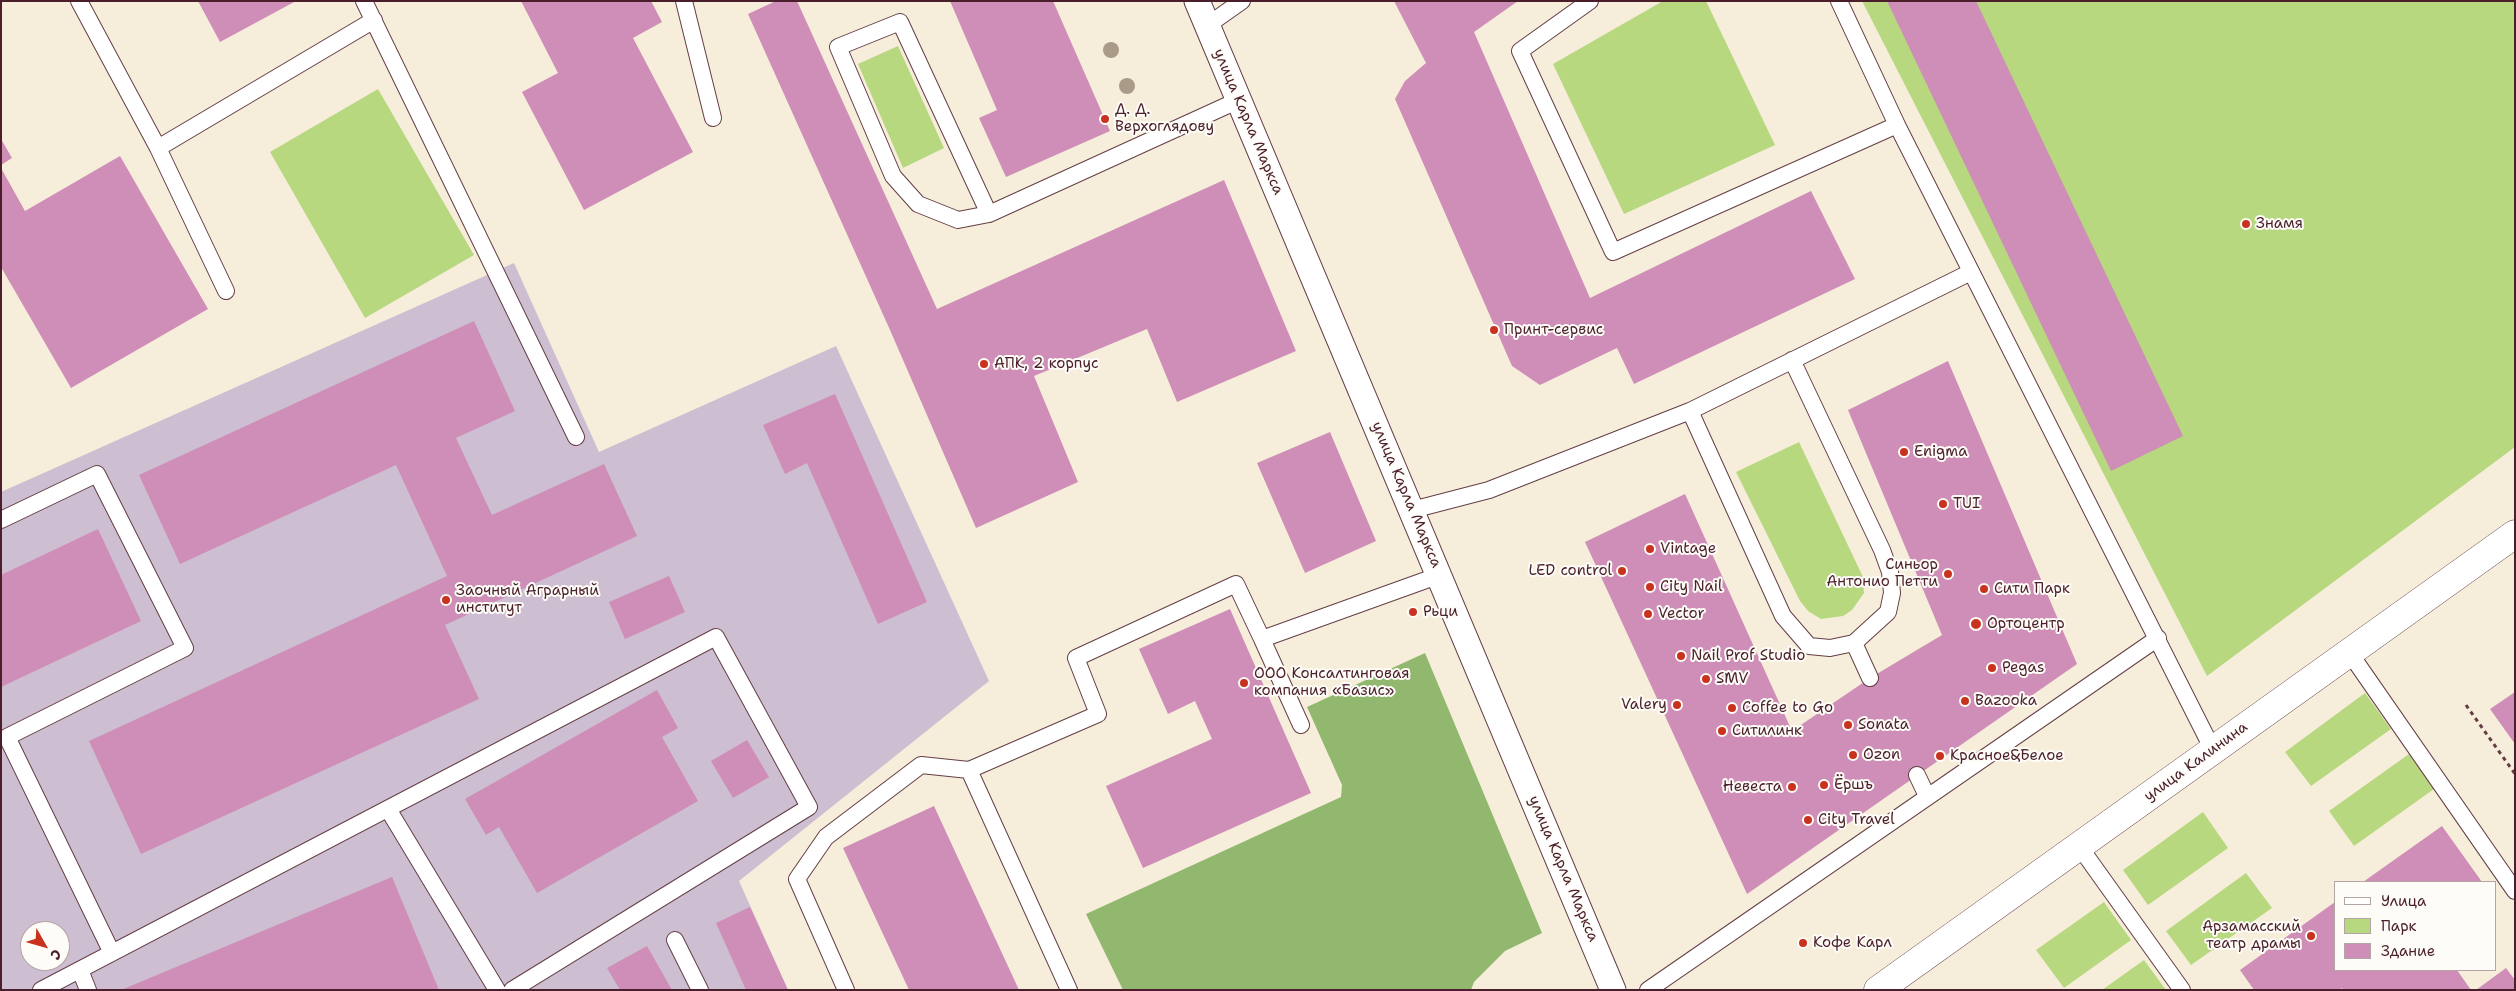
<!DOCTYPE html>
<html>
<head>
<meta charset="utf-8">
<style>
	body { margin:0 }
	#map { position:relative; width:2516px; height:991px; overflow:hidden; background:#f7eddb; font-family:"Shantell Sans",sans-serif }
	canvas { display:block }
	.frame { position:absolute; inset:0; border:2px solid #4a1f2b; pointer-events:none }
	.legend { position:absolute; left:2334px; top:881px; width:162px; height:90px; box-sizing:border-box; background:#fdfcf7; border:1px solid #b5a4a5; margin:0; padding:6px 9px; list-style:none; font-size:15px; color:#4a1f2b }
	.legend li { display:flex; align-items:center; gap:10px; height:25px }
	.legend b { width:25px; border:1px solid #b5a4a5 }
	.north { position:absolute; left:20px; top:921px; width:50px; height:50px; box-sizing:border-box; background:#fdfcf7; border:1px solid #b5a4a5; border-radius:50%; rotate:128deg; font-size:14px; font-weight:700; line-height:20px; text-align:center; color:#4a1f2b }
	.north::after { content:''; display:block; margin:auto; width:18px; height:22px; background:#c8321e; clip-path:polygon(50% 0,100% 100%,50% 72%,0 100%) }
</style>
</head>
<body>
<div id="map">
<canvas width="2516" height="991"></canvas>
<div class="frame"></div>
<ul class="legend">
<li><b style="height:6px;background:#fff"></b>Улица</li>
<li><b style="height:14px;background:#b7d87f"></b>Парк</li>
<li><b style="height:14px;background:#ce8eb7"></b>Здание</li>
</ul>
<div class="north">С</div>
</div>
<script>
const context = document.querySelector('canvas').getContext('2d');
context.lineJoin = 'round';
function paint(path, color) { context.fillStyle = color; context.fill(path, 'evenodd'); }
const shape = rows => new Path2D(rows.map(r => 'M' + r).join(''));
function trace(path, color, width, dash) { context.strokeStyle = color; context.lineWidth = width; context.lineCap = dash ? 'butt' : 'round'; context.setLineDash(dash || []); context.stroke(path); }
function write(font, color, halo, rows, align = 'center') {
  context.font = font + ' "Shantell Sans",sans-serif'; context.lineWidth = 4; context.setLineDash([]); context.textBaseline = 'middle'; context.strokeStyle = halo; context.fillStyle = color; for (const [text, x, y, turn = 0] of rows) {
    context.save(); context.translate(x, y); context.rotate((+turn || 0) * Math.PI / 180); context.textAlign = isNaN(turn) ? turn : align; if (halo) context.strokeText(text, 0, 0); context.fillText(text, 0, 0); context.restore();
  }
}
paint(shape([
	[514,263,599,452,836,346,989,681,739,881,788,990,1,990,1,492],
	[30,931,60,931,60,961,30,961]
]), '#cebed1');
paint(shape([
	[1663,1,1706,1,1775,145,1624,214,1553,64],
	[1862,1,2515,1,2515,447,2207,676],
	[898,46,944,148,903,168,858,64],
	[378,89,474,255,365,318,270,152],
	[1799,442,1863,577,1864,593,1852,610,1843,616,1821,619,1808,611,1800,601,1736,472],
	[2365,693,2391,729,2311,786,2285,752],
	[2409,754,2434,789,2354,846,2329,811],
	[2203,812,2228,848,2148,905,2123,870],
	[2246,873,2272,908,2191,965,2166,931],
	[2104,902,2131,940,2064,988,2036,950],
	[2144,960,2166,990,2102,990]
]), '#b7d87f');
paint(shape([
	[1425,653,1542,933,1505,951,1474,982,1471,990,1123,990,1086,914,1341,797,1342,785,1307,707]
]), '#91b86e');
paint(shape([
	[198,1,296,1,220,42],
	[521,1,651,1,662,22,633,38,693,152,584,210,522,92,558,73],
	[776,1,797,1,937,309,1224,180,1296,351,1177,402,1147,329,1034,376,1078,482,976,528,890,330,748,14],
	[950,1,1053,1,1110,131,1006,177,979,118,997,110],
	[1394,1,1518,1,1474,32,1590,298,1811,191,1855,279,1634,384,1617,348,1540,385,1512,366,1395,99,1405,81,1426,63],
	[1887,1,1976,1,2183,436,2111,471],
	[1,139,12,158,1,165],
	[120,156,208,309,71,388,1,267,1,168,25,211],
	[474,321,515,411,456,438,492,515,604,464,637,536,445,625,479,699,141,854,89,741,447,576,396,465,180,564,139,475],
	[1948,361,2077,664,1747,894,1585,542,1685,494,1792,731,1870,678,1942,635,1848,410],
	[835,394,927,602,878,624,807,463,785,474,763,425],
	[1330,432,1376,541,1305,573,1257,463],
	[98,529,141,621,1,687,1,575],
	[669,576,685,612,625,639,609,602],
	[1230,609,1311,793,1143,868,1106,786,1212,739,1195,701,1168,714,1139,649],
	[657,690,678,728,662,737,698,801,537,893,499,827,486,835,465,799],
	[2515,692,2515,744,2490,709],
	[747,740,769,777,733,798,711,761],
	[934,806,1019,990,909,990,843,848],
	[2442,826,2482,882,2363,882],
	[392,877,439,990,121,990],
	[2335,902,2335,970,2457,970,2471,990,2343,990,2342,988,2339,990,2254,990,2240,970],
	[750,907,788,990,746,990,716,923],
	[647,946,672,990,620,990,607,968],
	[2506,968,2515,980,2515,990,2476,990]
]), '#ce8eb7');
const service = shape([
	[79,1,158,148,226,291],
	[364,1,576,437],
	[684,1,713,118],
	[1590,1,1520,51,1613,252,1897,125],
	[1839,1,1897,125,2213,750],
	[1208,25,1242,1],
	[158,148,374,20],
	[989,214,958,220,918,204,893,176,838,47,900,22,989,214,1239,100],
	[1690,411,1783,616,1809,646,1830,648,1854,643,1888,612,1892,593,1890,572,1882,550,1792,360],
	[1412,510,1489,490,1690,411,1971,272],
	[1,520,97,474,185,648,7,737,112,953],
	[1262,639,1301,725],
	[1854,643,1870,678],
	[2349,652,2515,891],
	[969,770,1098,714,1076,658,1236,584,1262,639,1440,575],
	[1917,775,1927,796],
	[388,809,497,990],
	[2079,846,2182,990],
	[675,940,700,990],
	[80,970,88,990],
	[41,990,716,637,809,807,512,990],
	[846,990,797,879,826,837,921,765,969,770,1069,990],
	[1648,990,2158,638]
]);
const pedestrian = shape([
	[1197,1,1613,990]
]);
const tertiary = shape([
	[1878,990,2515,534]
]);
trace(service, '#643e45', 18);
trace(pedestrian, '#643e45', 27);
trace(tertiary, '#643e45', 29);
trace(shape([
	[2466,705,2515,774]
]), '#643e45', 3, [4, 4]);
trace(service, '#fff', 16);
trace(pedestrian, '#fff', 25);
trace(tertiary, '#fff', 28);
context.fillStyle = '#aa9a88';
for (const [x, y] of [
	[1111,50],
	[1127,86]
]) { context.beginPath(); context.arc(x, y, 8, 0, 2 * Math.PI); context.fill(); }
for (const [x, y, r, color] of [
	[1105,119,5,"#c8321e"],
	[2246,224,5,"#c8321e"],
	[1494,330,5,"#c8321e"],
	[984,364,5,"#c8321e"],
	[1904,452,5,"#c8321e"],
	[1943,504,5,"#c8321e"],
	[1650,549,5,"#c8321e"],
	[1622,571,5,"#c8321e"],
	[1948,574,5,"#c8321e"],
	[1650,587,5,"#c8321e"],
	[1984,589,5,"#c8321e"],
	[446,600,5,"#c8321e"],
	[1413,612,5,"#c8321e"],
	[1648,614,5,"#c8321e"],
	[1976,624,6,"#c8321e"],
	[1681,656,5,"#c8321e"],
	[1992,668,5,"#c8321e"],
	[1706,679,5,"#c8321e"],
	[1244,683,5,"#c8321e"],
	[1965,701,5,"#c8321e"],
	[1677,705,5,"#c8321e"],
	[1732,708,5,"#c8321e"],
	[1848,725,5,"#c8321e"],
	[1722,731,5,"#c8321e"],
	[1853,755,5,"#c8321e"],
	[1940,756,5,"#c8321e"],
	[1824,785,5,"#c8321e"],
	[1792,787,5,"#c8321e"],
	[1808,820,5,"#c8321e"],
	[2311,936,5,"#c8321e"],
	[1803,943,5,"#c8321e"]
]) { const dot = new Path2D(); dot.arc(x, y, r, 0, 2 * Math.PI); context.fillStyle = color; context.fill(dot); trace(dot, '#fdfcf7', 2); }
write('15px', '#4a1f2b', '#fdfcf7', [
	["Д. Д.",1115,110],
	["Верхоглядову",1115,127],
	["Знамя",2256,224],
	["Принт-сервис",1504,330],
	["АПК, 2 корпус",994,364],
	["Enigma",1914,452],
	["TUI",1953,504],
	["Vintage",1660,549],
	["Синьор",1938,565,"right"],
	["Антонио Петти",1938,582,"right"],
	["LED control",1612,571,"right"],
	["City Nail",1660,587],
	["Сити Парк",1994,589],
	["Заочный Аграрный",456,591],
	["институт",456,608],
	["Рьци",1423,612],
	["Vector",1658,614],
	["Ортоцентр",1987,624],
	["Nail Prof Studio",1691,656],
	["Pegas",2002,668],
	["ООО Консалтинговая",1254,674],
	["компания «Базис»",1254,691],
	["SMV",1716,679],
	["Bazooka",1975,701],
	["Valery",1667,705,"right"],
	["Coffee to Go",1742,708],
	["Sonata",1858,725],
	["Ситилинк",1732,731],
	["Ozon",1863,755],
	["Красное&Белое",1950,756],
	["Ёршъ",1834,785],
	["Невеста",1782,787,"right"],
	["City Travel",1818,820],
	["Арзамасский",2301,927,"right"],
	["театр драмы",2301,944,"right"],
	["Кофе Карл",1813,943]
], 'left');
write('15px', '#4a1f2b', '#fdfcf7', [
	["улица Карла Маркса",1248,122,67],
	["улица Карла Маркса",1406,495,67],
	["улица Калинина",2196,762,-36],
	["улица Карла Маркса",1563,869,67]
]);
</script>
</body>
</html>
